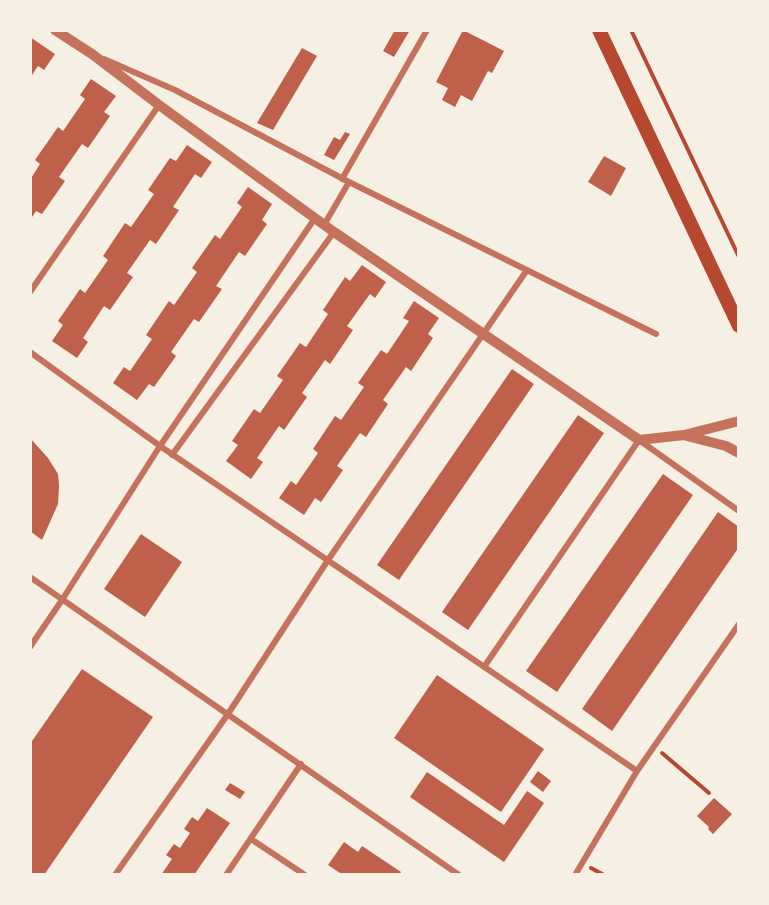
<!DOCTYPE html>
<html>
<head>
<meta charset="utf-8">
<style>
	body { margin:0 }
	#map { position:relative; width:769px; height:905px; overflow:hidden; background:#f6efe4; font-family:Lato,sans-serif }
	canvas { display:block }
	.frame { position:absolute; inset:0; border:32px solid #f6efe4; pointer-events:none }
</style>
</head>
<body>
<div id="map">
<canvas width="769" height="905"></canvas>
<div class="frame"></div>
</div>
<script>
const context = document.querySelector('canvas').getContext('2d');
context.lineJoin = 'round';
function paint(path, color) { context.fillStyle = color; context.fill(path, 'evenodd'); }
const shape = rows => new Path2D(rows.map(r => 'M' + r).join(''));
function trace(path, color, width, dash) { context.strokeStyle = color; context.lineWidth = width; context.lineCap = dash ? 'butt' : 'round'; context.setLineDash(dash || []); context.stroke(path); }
paint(shape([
	[395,30,410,30,394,57,383,51],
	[463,30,504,51,492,73,488,71,472,101,461,95,455,107,442,100,448,88,436,82],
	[30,37,55,54,44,70,38,66,30,78],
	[302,48,317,56,273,130,257,123],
	[91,79,116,96,104,112,110,116,88,148,82,144,59,177,65,181,42,214,36,211,30,220,30,180,40,164,35,160,58,127,63,131,85,99,80,95],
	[345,132,350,134,334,160,324,155,334,137,340,140],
	[187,145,212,162,201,178,195,174,173,207,179,210,156,244,150,240,127,273,133,277,110,310,104,306,83,338,88,342,77,358,52,341,63,325,58,321,80,289,85,293,108,260,103,256,125,223,131,227,154,194,148,190,170,158,176,161],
	[604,156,626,168,611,196,588,182],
	[248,187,272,204,262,220,267,224,245,256,239,252,216,286,222,289,199,322,194,319,171,352,176,356,154,387,149,384,137,400,113,383,124,367,130,371,152,339,146,335,169,301,174,305,197,272,192,268,215,235,220,239,242,207,237,203],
	[362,265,386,282,375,298,370,294,347,326,353,330,330,364,325,360,302,393,307,397,284,430,279,426,257,458,263,462,251,479,226,461,238,445,232,441,254,409,260,413,283,380,277,376,300,343,306,347,328,314,323,310,345,277,350,281],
	[414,301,439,318,428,334,433,338,411,371,406,367,383,400,388,404,366,437,360,433,337,466,343,470,321,502,315,498,304,515,279,498,291,481,296,485,318,453,313,449,335,416,341,420,364,387,358,383,381,350,387,354,409,321,403,318],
	[512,369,534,384,399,580,377,565],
	[578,415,604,433,468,630,442,612],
	[30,438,48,458,58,474,59,486,58,504,42,540,30,531],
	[663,474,693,495,557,692,526,671],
	[718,512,739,527,739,547,612,731,582,709],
	[141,534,182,562,145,617,104,589],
	[82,669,153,717,44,875,30,875,30,744],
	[437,675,544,749,501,812,394,738],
	[538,771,551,781,543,792,530,782],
	[427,772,504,825,527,791,544,803,504,862,410,797],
	[230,783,245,792,240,799,225,790],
	[714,798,732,814,713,834,708,829,709,827,697,816],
	[207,808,230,823,194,875,161,875,172,859,166,855,174,844,180,848,190,833,184,829,192,817,198,821],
	[344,842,358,852,362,846,401,872,399,875,343,875,328,865]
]), '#bf614a');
trace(shape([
	[631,30,739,257],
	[662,753,709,793],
	[591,868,604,875],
	[623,875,631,875]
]), '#b5482f', 4);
trace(shape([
	[104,59,175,90,349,182,656,334],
	[342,179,427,30],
	[324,225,349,182],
	[30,292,159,105],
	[30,352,160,446,637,771],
	[172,455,334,232],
	[30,577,459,875],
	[30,647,62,600,160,446,315,218],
	[484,667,639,440,739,511],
	[251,839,305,875],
	[115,875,228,714,328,560,527,270],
	[226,875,301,764],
	[575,875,637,771,739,624]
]), '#c5725c', 6);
trace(shape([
	[55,30,92,54,159,105,334,232,639,440,684,435,739,421],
	[687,436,726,446,739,453]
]), '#c5725c', 10);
trace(shape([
	[599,30,739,326]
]), '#b5482f', 14);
</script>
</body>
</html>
